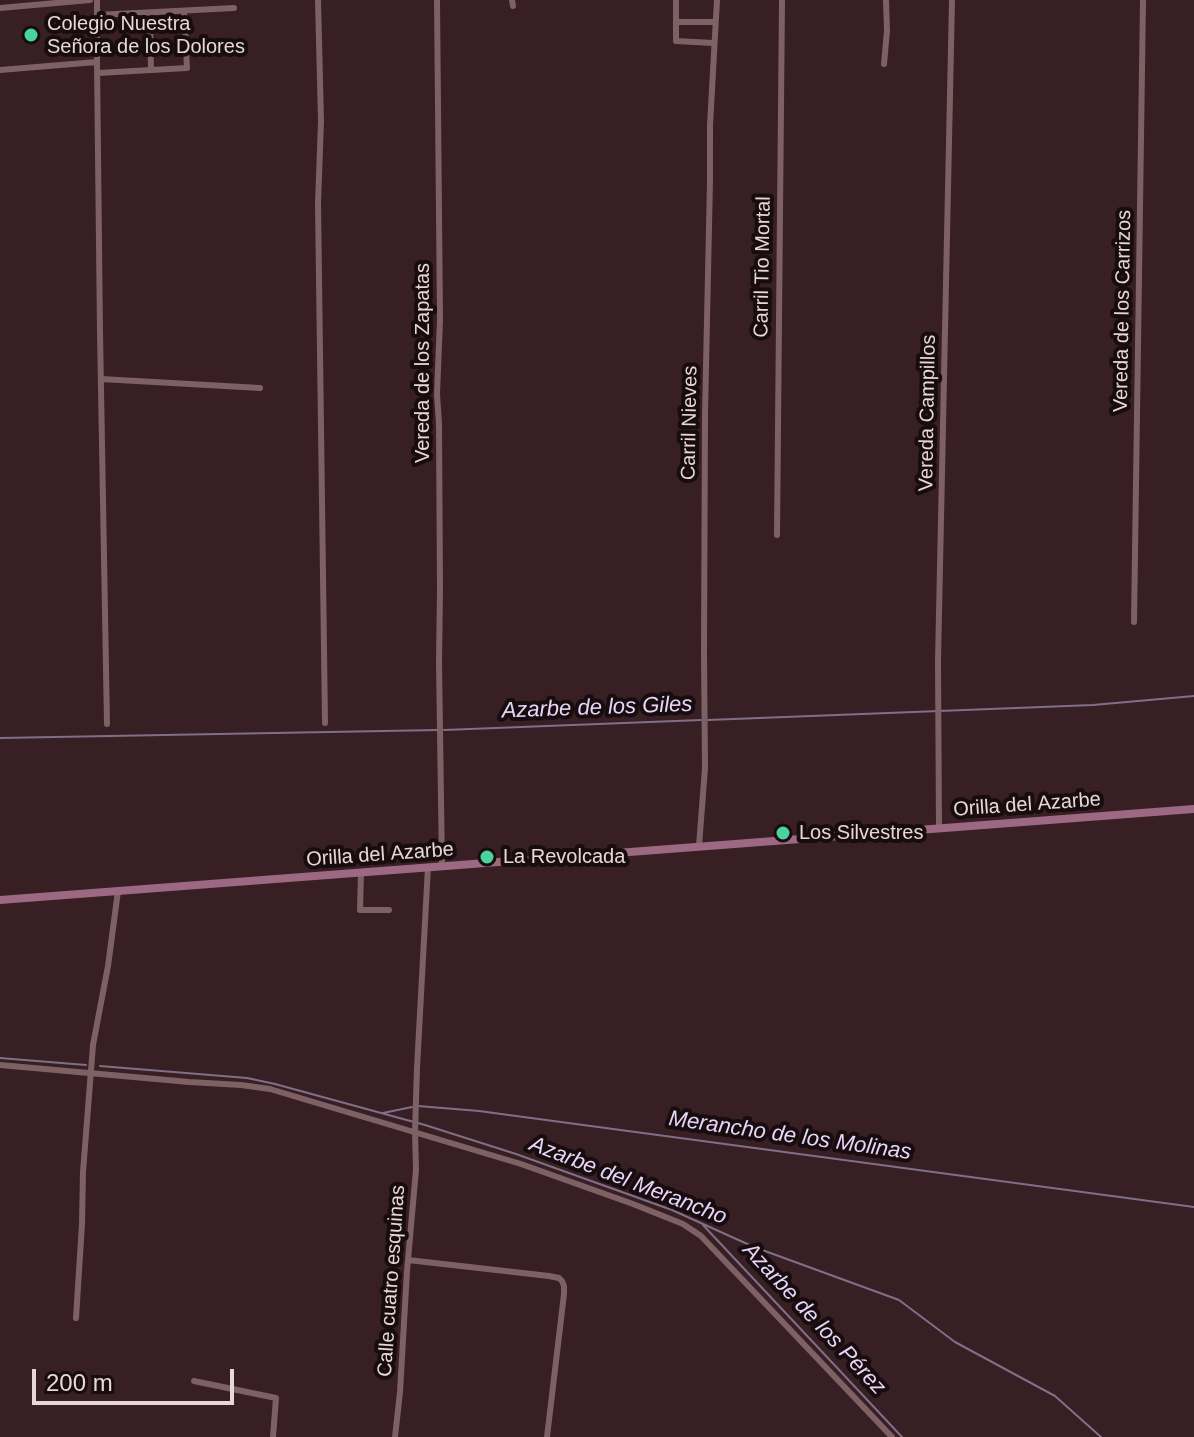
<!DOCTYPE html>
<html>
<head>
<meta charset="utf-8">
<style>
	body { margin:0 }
	#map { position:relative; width:1194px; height:1437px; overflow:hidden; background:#371f23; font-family:Arial,sans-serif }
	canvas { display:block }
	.scale { position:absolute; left:32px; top:1369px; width:202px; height:36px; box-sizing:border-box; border:4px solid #e8d7d9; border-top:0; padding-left:10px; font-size:24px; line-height:28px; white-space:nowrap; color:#e8d7d9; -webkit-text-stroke:6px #170c0e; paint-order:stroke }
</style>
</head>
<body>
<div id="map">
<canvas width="1194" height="1437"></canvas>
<div class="scale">200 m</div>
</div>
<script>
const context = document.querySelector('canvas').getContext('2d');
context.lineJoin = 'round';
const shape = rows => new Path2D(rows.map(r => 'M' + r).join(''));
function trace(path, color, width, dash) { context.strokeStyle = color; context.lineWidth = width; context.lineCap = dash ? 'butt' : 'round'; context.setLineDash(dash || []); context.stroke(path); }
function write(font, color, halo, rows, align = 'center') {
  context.font = font + ' Arial,sans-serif'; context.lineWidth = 8; context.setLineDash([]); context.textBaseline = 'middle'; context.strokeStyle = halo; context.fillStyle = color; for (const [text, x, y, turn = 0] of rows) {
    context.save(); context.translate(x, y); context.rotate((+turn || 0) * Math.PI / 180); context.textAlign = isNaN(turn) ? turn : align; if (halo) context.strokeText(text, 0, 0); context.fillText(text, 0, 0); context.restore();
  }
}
trace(shape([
	[708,720,1093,705,1194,696],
	[444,730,701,720],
	[0,738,438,730],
	[0,1058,86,1065],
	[100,1066,247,1078,275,1084,425,1125,516,1154,672,1210,754,1247,899,1300,955,1342,1055,1396,1101,1437],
	[418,1106,479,1111,1194,1207],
	[383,1113,412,1107],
	[703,1225,902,1437]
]), '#816f88', 2);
trace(shape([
	[318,0,321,121,318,204,325,723],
	[437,0,440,320,437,394,439,424,440,590,439,662,442,867],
	[512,0,513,6],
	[676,0,676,41,713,43],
	[0,8,90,0],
	[150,13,151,70],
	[97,15,234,8],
	[676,22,715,22],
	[97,62,100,333,107,724],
	[884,64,887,31,886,0],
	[0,70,97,62,97,0],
	[98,73,187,68,184,11],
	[101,379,260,388],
	[777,535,782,0],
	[1134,622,1143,0],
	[939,828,938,661,952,0],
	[699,846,705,768,704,653,705,414,710,180,710,125,717,0],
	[361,873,360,910,389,910],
	[0,1065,189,1082,241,1085,270,1089,521,1164,633,1204,683,1224,701,1236,892,1437],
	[408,1260,549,1276,559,1278,562,1281,564,1286,564,1294,547,1437],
	[76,1318,82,1224,83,1172,93,1045,108,966,118,891],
	[194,1381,276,1398,273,1437],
	[395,1437,400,1392,407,1271,416,1170,415,1132,417,1068,428,867]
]), '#7e6165', 6);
trace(shape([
	[0,900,1194,809]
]), '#9c6882', 8);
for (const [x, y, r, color] of [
	[31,35,8,"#49d49c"],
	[783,833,8,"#49d49c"],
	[487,857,8,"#49d49c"]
]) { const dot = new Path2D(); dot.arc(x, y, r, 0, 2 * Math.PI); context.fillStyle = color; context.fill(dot); trace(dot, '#170c0e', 3); }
write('20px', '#e8d7d9', '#170c0e', [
	["Colegio Nuestra",47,24],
	["Señora de los Dolores",47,47],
	["Los Silvestres",799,833],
	["La Revolcada",503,857]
], 'left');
write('20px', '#e8d7d9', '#170c0e', [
	["Carril Tio Mortal",763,267,-89],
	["Vereda de los Carrizos",1123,311,-89],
	["Vereda de los Zapatas",423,363,-90],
	["Vereda Campillos",928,413,-89],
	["Carril Nieves",690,423,-89],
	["Orilla del Azarbe",1027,805,-4],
	["Orilla del Azarbe",380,855,-4],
	["Calle cuatro esquinas",392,1281,-86]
]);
write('italic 22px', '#e8d5fa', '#170c0e', [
	["Azarbe de los Giles",597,708,-2],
	["Merancho de los Molinas",790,1136,8],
	["Azarbe del Merancho",628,1181,21],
	["Azarbe de los Pérez",814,1319,47]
]);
</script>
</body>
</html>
